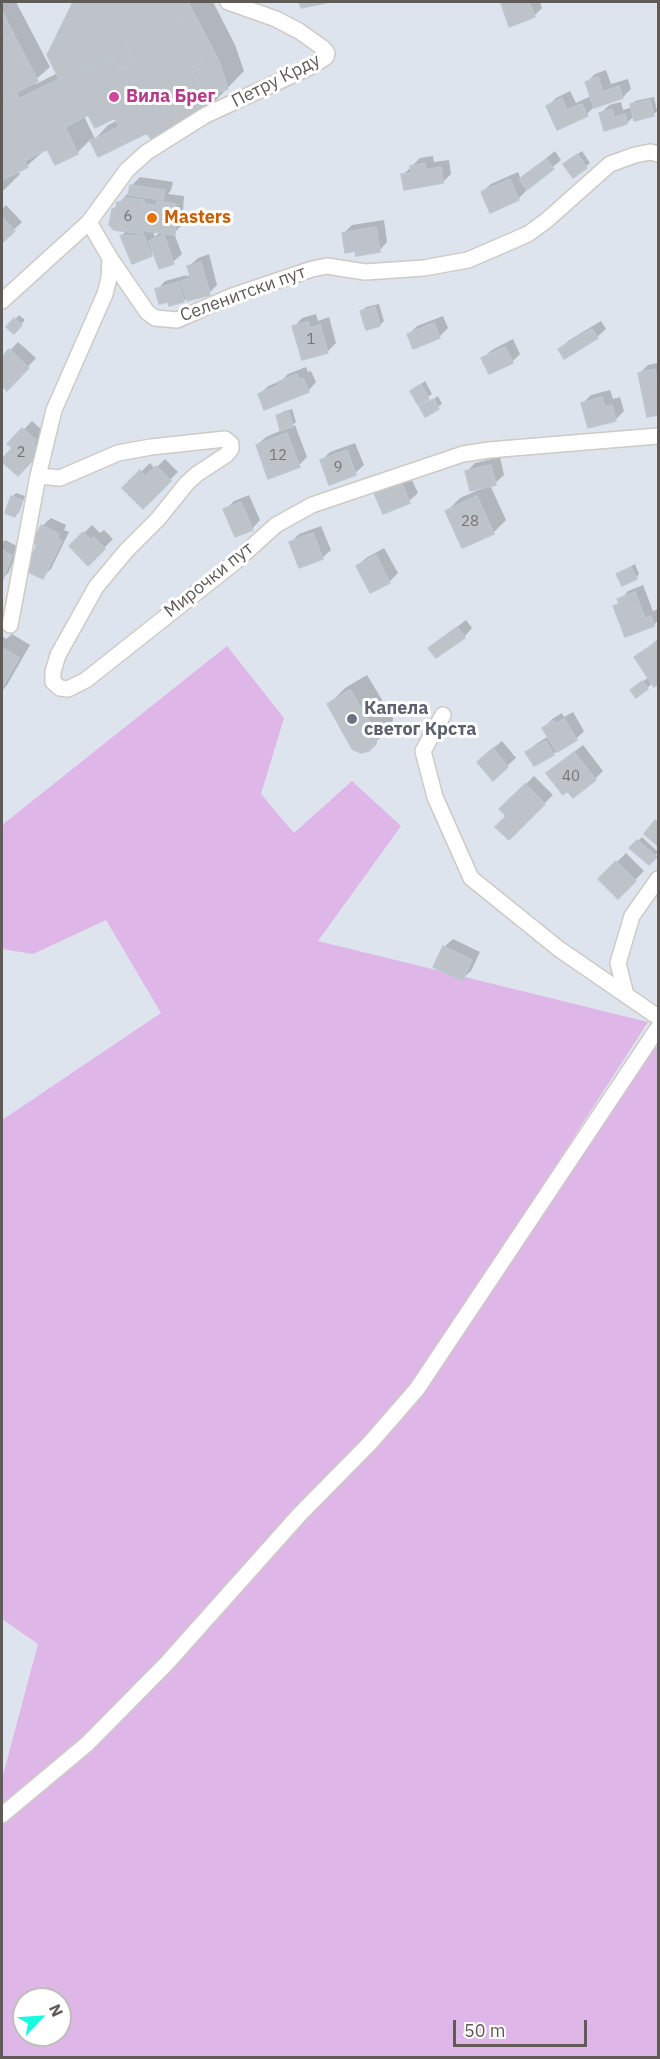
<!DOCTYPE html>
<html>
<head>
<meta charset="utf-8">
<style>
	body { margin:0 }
	#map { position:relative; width:660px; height:2059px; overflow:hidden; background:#dee4ed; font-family:"IBM Plex Sans",sans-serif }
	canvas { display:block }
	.frame { position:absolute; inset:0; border:3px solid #615b57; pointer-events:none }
	.north { position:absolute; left:12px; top:1987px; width:60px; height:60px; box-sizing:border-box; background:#fff; border:2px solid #c0bdbc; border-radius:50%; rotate:65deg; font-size:16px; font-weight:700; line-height:24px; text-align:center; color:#615b57 }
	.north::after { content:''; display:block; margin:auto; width:21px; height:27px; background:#17fadf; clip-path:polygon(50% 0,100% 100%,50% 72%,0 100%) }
	.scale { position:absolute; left:453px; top:2020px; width:134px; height:27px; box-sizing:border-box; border:3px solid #615b57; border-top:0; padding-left:8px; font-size:18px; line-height:21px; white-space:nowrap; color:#615b57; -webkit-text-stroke:4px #fff; paint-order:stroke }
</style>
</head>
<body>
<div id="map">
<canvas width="660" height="2059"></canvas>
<div class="frame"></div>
<div class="north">N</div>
<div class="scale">50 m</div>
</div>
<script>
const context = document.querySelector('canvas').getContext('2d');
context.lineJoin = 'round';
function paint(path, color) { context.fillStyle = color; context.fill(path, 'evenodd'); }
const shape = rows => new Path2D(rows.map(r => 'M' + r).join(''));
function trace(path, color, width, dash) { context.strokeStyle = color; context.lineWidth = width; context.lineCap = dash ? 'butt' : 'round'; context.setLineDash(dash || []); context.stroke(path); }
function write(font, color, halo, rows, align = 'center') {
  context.font = font + ' "IBM Plex Sans",sans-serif'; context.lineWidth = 6; context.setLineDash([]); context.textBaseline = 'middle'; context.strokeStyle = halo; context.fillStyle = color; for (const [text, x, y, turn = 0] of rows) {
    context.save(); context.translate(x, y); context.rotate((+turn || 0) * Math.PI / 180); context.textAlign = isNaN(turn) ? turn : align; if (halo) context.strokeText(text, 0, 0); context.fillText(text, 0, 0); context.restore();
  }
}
paint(shape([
	[227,646,284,718,261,794,294,833,352,781,401,826,318,941,648,1022,530,1205,542,1211,652,1048,658,1047,658,2057,2,2058,2,1779,38,1644,2,1619,2,1120,161,1013,106,920,33,954,2,949,2,825],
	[24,1999,60,1999,60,2035,24,2035]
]), '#deb7e8');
paint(shape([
	[6,2,16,2,50,67,34,81,36,84,58,73,48,55,74,2,213,2,235,45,244,71,210,106,148,131,99,155,91,139,77,153,56,163,48,147,27,166,18,171,20,174,2,192,2,4],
	[89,113,116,116,118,120,108,125,95,139,84,116],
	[504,2,540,2,542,8,534,16,502,3],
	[606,70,611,84,628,79,631,89,623,97,595,106,587,114,548,106,556,98,570,91,576,103,591,96,587,82,595,74],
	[654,97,657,111,653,115,634,116,627,123,601,113,609,105,621,102,623,110,632,107,631,105,635,101],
	[555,151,561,160,526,189,526,191,518,199,482,192,491,184,518,172,521,179],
	[582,151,590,163,573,176,568,161],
	[433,156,434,162,449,160,451,174,443,182,403,175,420,158],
	[140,177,173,182,171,190,168,194,184,196,182,225,174,233,182,254,173,262,154,251,151,255,122,235,127,230,113,210,127,194,130,195,131,186],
	[153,231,160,232,155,237],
	[6,205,22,222,2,241,2,209],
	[384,220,387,242,379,251,344,233,352,225],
	[209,254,217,285,209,293,187,297,184,301,169,300,157,290,165,281,187,275,187,277,191,273,189,266,198,258],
	[379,304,384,321,380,325,367,328,362,311,366,307],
	[316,314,318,321,329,317,336,343,328,351,303,358,294,327,302,318],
	[19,315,25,320,14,332,8,327],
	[443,316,448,328,439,337,409,334,417,326],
	[601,321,606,329,597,337,560,349,568,341],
	[513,339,520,354,512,362,483,358,492,350],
	[18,342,36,358,7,389,2,384,2,359],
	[658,363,658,414,648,416,640,373,648,365],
	[306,367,308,372,311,371,316,382,308,391,259,395,268,386,281,381,288,374],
	[425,381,432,394,418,403,412,391],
	[610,390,613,399,620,397,624,411,615,420,583,403,591,395],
	[438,396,442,404,425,415,421,407],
	[292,409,296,422,290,427,295,425,307,457,299,465,257,445,266,437,282,430,278,416,282,412],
	[32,421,43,431,40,434,46,440,41,450,26,466,10,444],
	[355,443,364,465,355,473,321,461,330,452],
	[500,457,504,475,495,483,490,485,506,520,493,533,447,511,460,498,483,488,467,471,475,463],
	[165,459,178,472,143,506,125,488,150,463,155,469],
	[409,474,418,493,409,501,376,494,384,485],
	[16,493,25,496,19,512,15,516,12,497],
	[249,495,260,520,252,529,225,510,234,501],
	[51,518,66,525,64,530,69,532,51,569,42,577,39,545,42,526],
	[92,525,100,533,104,530,113,539,88,564,71,546],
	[321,526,331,550,322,558,291,542,299,534],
	[5,540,19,547,9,572,2,580,2,543],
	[384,548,398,573,389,582,371,591,357,566,366,558],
	[635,564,639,574,636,578,617,574],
	[643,585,653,611,658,609,658,620,654,625,615,607,628,591],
	[466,620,472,628,464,637,430,648],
	[12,634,30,645,7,685,2,691,2,636,6,639],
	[658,639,658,682,655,685,653,683,647,688,636,686,649,677,636,657],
	[367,675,393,718,392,726,368,750,329,704,345,688],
	[573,712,584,731,576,739,553,754,527,752,536,744,549,736,544,728,552,719,562,713,564,717],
	[502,741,516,758,507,766,487,753],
	[583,745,603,771,595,779,548,773],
	[534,776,553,795,509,838,508,816,501,809],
	[642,837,658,852,649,863,631,848],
	[626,853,644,871,618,897,600,879],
	[453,939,480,952,471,971,462,979,444,947]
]), '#0003');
const building = shape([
	[73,2,188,2,219,61,228,89,205,96,191,68,203,62,181,17,125,45,135,63,119,71,111,57,91,68,89,64,59,79,47,55,73,2],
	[299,2,326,2,326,3,301,8,299,2],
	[504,2,529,2,535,17,509,27,501,3,504,2],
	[2,11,14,35,2,42,2,11],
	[181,17,203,62,191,68,211,108,151,139,147,133,98,157,90,141,119,127,115,118,95,128,88,115,65,127,78,154,55,165,47,149,24,161,28,167,2,180,2,100,16,93,19,99,89,64,91,68,111,57,119,71,135,63,125,45,181,17],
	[14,35,25,56,2,69,2,42,14,35],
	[25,56,38,81,2,100,2,69,25,56],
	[598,77,603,92,619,86,623,98,594,108,585,82,598,77],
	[562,98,567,110,582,104,588,116,557,130,546,106,562,98],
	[650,100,654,116,634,121,630,104,650,100],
	[612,109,614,117,625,114,627,124,604,131,599,113,612,109],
	[577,154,587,168,573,178,563,164,577,154],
	[546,159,554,169,527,190,519,179,546,159],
	[425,163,426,170,441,167,443,183,404,190,401,174,411,173,410,166,425,163],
	[510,179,519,200,490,213,481,192,510,179],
	[130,185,165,190,163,200,128,195,130,185],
	[127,198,144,200,144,204,146,204,143,234,114,230,109,225,112,209,116,208,117,202,121,202,123,199,127,198],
	[157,201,176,204,175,235,145,231,148,204,156,206,157,201],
	[2,217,15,231,2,243,2,217],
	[376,227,380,252,356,256,355,251,345,253,342,233,376,227],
	[120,235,144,236,152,256,132,264,120,235],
	[164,235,174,264,159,269,149,241,164,235],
	[201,262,210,295,187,301,181,281,191,278,187,266,201,262],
	[179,282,184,302,169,306,168,302,159,304,155,289,179,282],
	[375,307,380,326,366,330,360,311,375,307],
	[14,318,22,325,14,334,6,327,14,318],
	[308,322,310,328,320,325,328,353,302,360,292,326,308,322],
	[434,323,440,338,413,349,407,334,434,323],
	[592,329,598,338,564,359,558,349,592,329],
	[505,347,513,363,489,374,481,358,505,347],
	[9,349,29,368,7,391,2,386,2,357,9,349],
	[655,369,658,385,658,415,647,417,638,373,655,369],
	[297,374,300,380,303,378,309,392,264,410,258,394,279,385,278,382,297,374],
	[421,384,429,399,418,405,410,391,421,384],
	[602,397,605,407,612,405,616,421,588,428,581,403,602,397],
	[434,399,439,409,425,417,419,406,434,399],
	[289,412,293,427,280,430,276,415,289,412],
	[22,428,36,440,33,444,39,449,31,457,34,459,18,476,2,462,2,459,12,448,7,444,22,428],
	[287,433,300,467,268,479,256,445,287,433],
	[347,450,356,475,329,485,320,460,347,450],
	[491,465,496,485,470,491,465,471,491,465],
	[156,466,171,481,143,509,122,488,140,470,145,476,156,466],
	[401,481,410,503,383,514,374,493,401,481],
	[11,496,22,500,15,517,5,513,11,496],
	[477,496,494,534,462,548,445,511,477,496],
	[241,502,253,530,235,537,223,509,241,502],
	[41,525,59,534,57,538,62,541,43,579,24,570,37,545,32,543,41,525],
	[83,532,91,540,94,537,105,549,88,566,69,546,83,532],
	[313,533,323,559,299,568,289,542,313,533],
	[2,550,12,556,2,582,2,550],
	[376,555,390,583,370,593,356,566,376,555],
	[631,567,637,579,622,586,616,574,631,567],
	[635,592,645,619,651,616,654,626,625,637,613,606,619,604,617,599,635,592],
	[457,627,465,638,436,658,428,648,457,627],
	[657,642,658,645,658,684,654,687,634,657,657,642],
	[2,648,19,658,2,688,2,648],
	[642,681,648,689,636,698,630,690,642,681],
	[350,690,377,735,376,744,369,751,361,753,352,749,327,704,350,690],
	[564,719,577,740,557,752,542,728,554,720,556,724,564,719],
	[546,741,554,755,534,766,525,752,546,741],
	[493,748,508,767,493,781,477,762,493,748],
	[574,752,596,780,573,798,567,791,563,795,546,773,574,752],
	[525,784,545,804,509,840,495,827,506,816,499,809,525,784],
	[655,820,658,823,658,846,644,834,655,820],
	[637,840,657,857,649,865,629,848,637,840],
	[616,861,636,881,618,899,598,879,616,861],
	[443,946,472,960,463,981,433,967,443,946]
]);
paint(building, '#bdc3c9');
trace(building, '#bcc7d2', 1.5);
const street = shape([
	[89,222,110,258,147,312,155,318,177,320,232,296,312,269,327,266,365,272,424,268,468,260,528,234,547,220,610,164,635,155,650,152,658,154],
	[2,301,89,222,127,170,147,152,206,115,312,66,326,57,327,53,323,48,299,31,276,19,228,2],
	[38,476,60,478,118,453,151,447,225,439,231,444,231,449,226,455,197,474,187,483,158,519,126,551,96,587,58,655,53,672,53,682,60,688,68,689,86,680,235,562,276,525,312,505,463,454,489,450,658,436],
	[10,625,38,476,54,410,105,294,109,278,110,258],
	[443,715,423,751,435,797,471,878,559,949,658,1017],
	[626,995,618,963,632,916,658,879],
	[2,1815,87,1744,167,1663,300,1514,370,1443,417,1389,658,1028]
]);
trace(street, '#cecac5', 18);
trace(street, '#fff', 15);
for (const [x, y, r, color] of [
	[114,97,6,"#d1479c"],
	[152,218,6,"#e8710a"],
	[352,719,6,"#6b7280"]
]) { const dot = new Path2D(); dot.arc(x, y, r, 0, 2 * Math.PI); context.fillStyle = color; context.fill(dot); trace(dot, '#fff', 2); }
write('15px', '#787574', null, [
	["6",128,217],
	["1",311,340],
	["2",21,453],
	["12",278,456],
	["9",338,468],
	["28",470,522],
	["40",571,777]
]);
write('18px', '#615b57', '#fff', [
	["Петру Крду",276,81,-27],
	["Селенитски пут",243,294,-20],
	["Мирочки пут",209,580,-39]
]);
write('bold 18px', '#b23c85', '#fff', [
	["Вила Брег",126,97]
], 'left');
write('bold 18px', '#c56008', '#fff', [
	["Masters",164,218]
], 'left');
write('bold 18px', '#5b616d', '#fff', [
	["Капела",364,709],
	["светог Крста",364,730]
], 'left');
</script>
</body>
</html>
